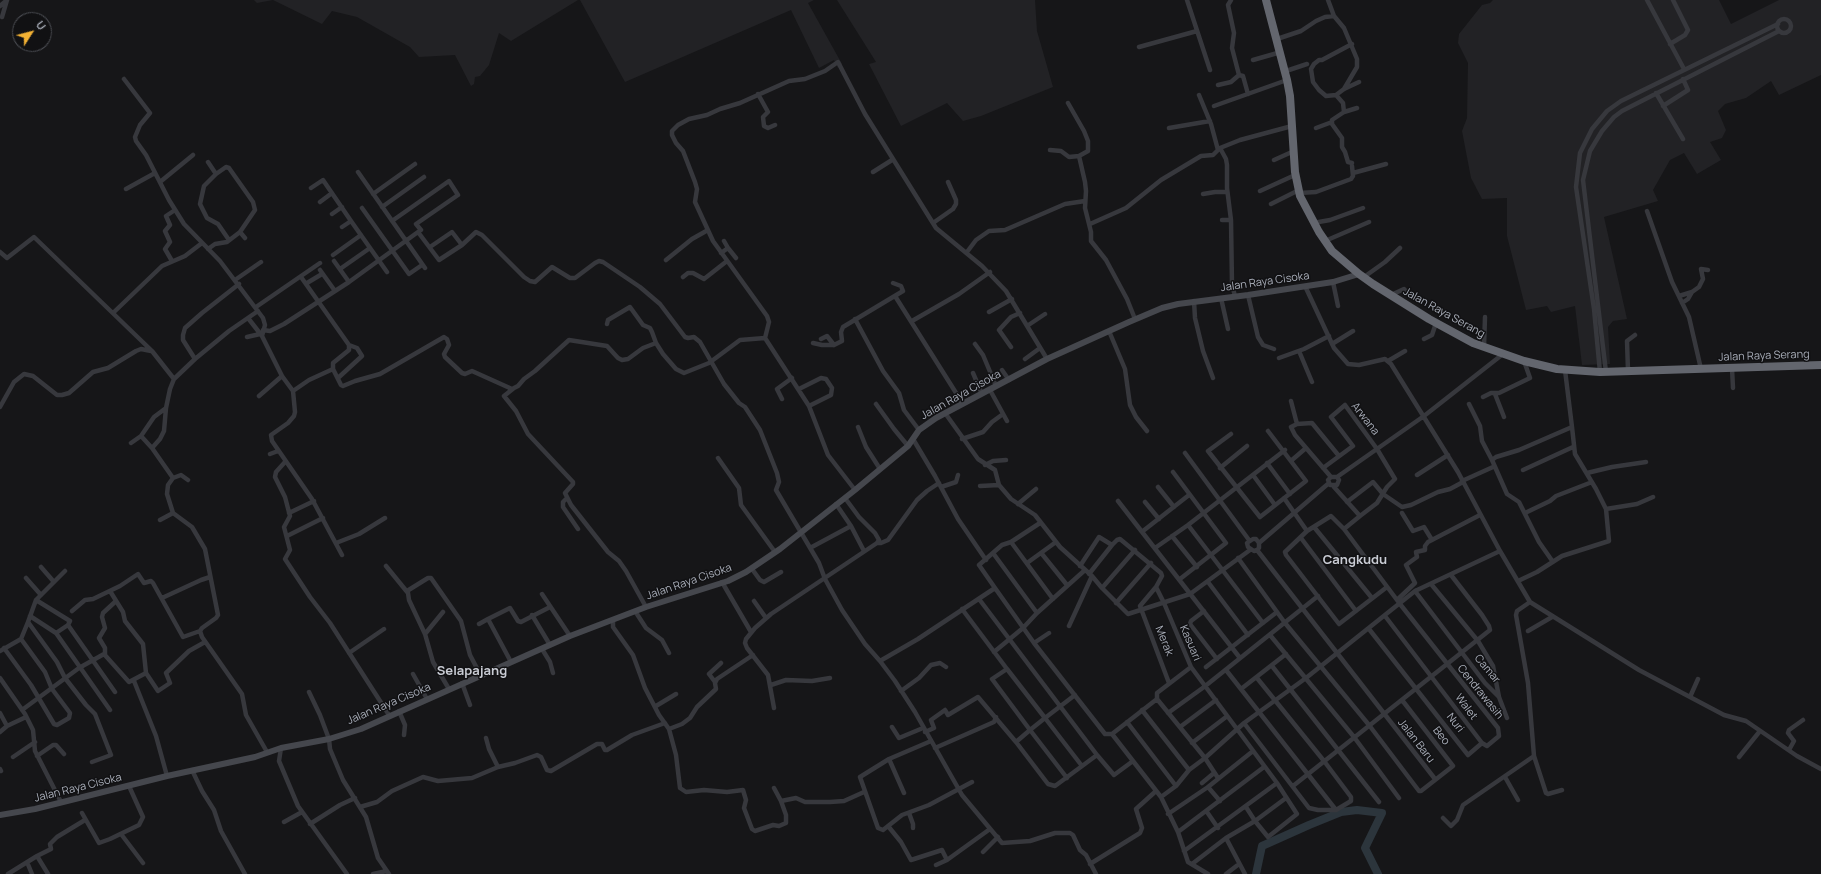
<!DOCTYPE html>
<html>
<head>
<meta charset="utf-8">
<style>
	body { margin:0 }
	#map { position:relative; width:1821px; height:874px; overflow:hidden; background:#161618; font-family:Manrope,sans-serif }
	canvas { display:block }
	.north { position:absolute; left:12px; top:12px; width:40px; height:40px; box-sizing:border-box; background:#111113; border:1px solid #4d4f55; border-radius:50%; rotate:54deg; font-size:11px; font-weight:700; line-height:16px; text-align:center; color:#a8adb8 }
	.north::after { content:''; display:block; margin:auto; width:14px; height:18px; background:#f2b134; clip-path:polygon(50% 0,100% 100%,50% 72%,0 100%) }
</style>
</head>
<body>
<div id="map">
<canvas width="1821" height="874"></canvas>
<div class="north">U</div>
</div>
<script>
const context = document.querySelector('canvas').getContext('2d');
context.lineJoin = 'round';
function paint(path, color) { context.fillStyle = color; context.fill(path, 'evenodd'); }
const shape = rows => new Path2D(rows.map(r => 'M' + r).join(''));
function trace(path, color, width, dash) { context.strokeStyle = color; context.lineWidth = width; context.lineCap = dash ? 'butt' : 'round'; context.setLineDash(dash || []); context.stroke(path); }
function write(font, color, halo, rows, align = 'center') {
  context.font = font + ' Manrope,sans-serif'; context.lineWidth = 3; context.setLineDash([]); context.textBaseline = 'middle'; context.strokeStyle = halo; context.fillStyle = color; for (const [text, x, y, turn = 0] of rows) {
    context.save(); context.translate(x, y); context.rotate((+turn || 0) * Math.PI / 180); context.textAlign = isNaN(turn) ? turn : align; if (halo) context.strokeText(text, 0, 0); context.fillText(text, 0, 0); context.restore();
  }
}
paint(shape([
	[254,0,578,0,511,41,499,33,489,65,480,76,475,77,474,84,471,86,455,55,419,57,410,47,357,17,332,11,322,24,273,0,257,3],
	[580,0,814,0,808,3,842,64,838,68,834,60,819,68,791,10,625,82],
	[837,0,1035,0,1037,31,1053,87,981,116,963,121,947,103,901,126,869,64,876,62],
	[1493,0,1719,0,1731,24,1779,0,1821,0,1821,75,1779,95,1771,81,1746,98,1725,104,1718,111,1726,130,1722,138,1710,142,1721,160,1697,174,1684,153,1670,160,1653,190,1658,201,1604,217,1627,319,1613,321,1608,327,1610,364,1582,365,1575,306,1551,312,1547,306,1526,310,1507,236,1507,198,1482,199,1471,178,1462,131,1467,118,1468,63,1458,43,1459,34,1482,5,1490,3]
]), '#222225');
trace(shape([
	[1256,874,1262,846,1309,825,1341,812,1357,810,1382,813,1365,848,1378,874]
]), '#2c353c', 8);
trace(shape([
	[1187,0,1210,70],
	[1328,0,1334,16],
	[1647,0,1684,69],
	[0,6,7,0],
	[2,17,7,0],
	'1777 26a7 7 0 1 1 14 0a7 7 0 1 1-14 0Z',
	[1277,39,1301,31,1316,21,1325,17,1334,16,1344,28,1357,59,1357,67,1344,89],
	[1670,44,1685,35,1688,30,1673,0],
	[1139,47,1197,31],
	[1253,60,1281,52],
	[1286,71,1307,64],
	[1239,75,1243,76,1248,94],
	[124,79,150,113,140,125,135,137,136,141,146,155,169,200,184,224,220,261,263,318,265,325,262,336,282,376,293,391,295,412,294,416,288,423,271,435,272,441,312,499,342,555],
	[1218,85,1231,82,1239,75,1232,48,1234,33,1228,5,1231,0],
	[1656,93,1683,139],
	[758,94,768,112,763,117,764,126,768,128,775,125],
	[1199,95,1211,124,1218,150],
	[1336,95,1344,89,1359,82],
	[1214,106,1287,80],
	[1663,106,1688,90,1683,79],
	[1344,112,1357,108],
	[1169,128,1210,121],
	[1316,128,1332,122],
	[1220,148,1226,159,1227,165,1227,188,1231,220,1232,285,1235,296],
	[1050,150,1061,151,1069,157,1079,156,1088,151,1088,141,1084,131,1068,103],
	[1079,156,1085,182,1086,191,1085,208,1091,232,1091,241,1106,260,1127,299,1135,319],
	[1274,160,1294,151],
	[208,162,216,174,226,167,229,168,253,202,255,210,240,232],
	[1352,163,1348,162,1345,152,1342,147,1342,138,1332,124,1332,120,1344,112,1343,103,1336,95,1326,96,1319,90,1313,82,1311,69,1314,64,1319,60,1322,60,1352,44],
	[358,172,425,268],
	[873,172,892,160],
	[1353,173,1386,164],
	[216,174,204,186,200,204,207,218,218,224,229,240],
	[160,182,193,155],
	[311,188,323,180,351,221],
	[126,189,155,173],
	[1260,191,1295,175],
	[1299,193,1316,192,1351,179,1353,176,1352,166],
	[373,194,415,164],
	[1203,194,1215,192,1227,192],
	[320,202,332,193],
	[1271,204,1299,190],
	[382,207,424,177],
	[362,208,409,274,422,265],
	[1647,211,1672,282,1689,317,1701,369],
	[332,214,342,207],
	[1222,220,1231,220],
	[392,221,449,181,458,195,416,224,421,230,418,232],
	[933,223,953,209,956,204,956,200,948,182],
	[1313,223,1330,220,1363,208],
	[1090,224,1126,208,1161,180,1201,156,1213,155,1220,148,1240,140,1292,126],
	[342,227,351,221,387,272],
	[1325,241,1369,222],
	[430,247,452,232,462,245],
	[728,248,736,258],
	[208,249,215,244,227,242,240,232,245,238],
	[0,252,7,258,34,237,152,351,174,379,170,389,166,408,164,431,160,439,152,448,173,478,168,485,167,494,173,513,192,527,205,549,218,615,216,618,202,628,200,631,202,637,242,694,246,715,267,752],
	[967,252,976,240,989,231,1005,230,1065,204,1085,201],
	[721,253,728,248,724,241],
	[333,255,361,235],
	[666,260,692,239,708,230],
	[172,261,165,249,170,242,165,231,170,225,166,216,175,210],
	[334,261,349,282],
	[340,269,370,248],
	[320,270,335,291],
	[301,277,349,345,349,350,333,363,333,369],
	[683,277,688,273,693,273,704,279,727,261],
	[1364,277,1385,262,1400,248],
	[235,280,261,262],
	[1333,282,1338,306],
	[307,283,322,274],
	[1305,286,1334,348,1348,364,1359,365,1385,359,1391,364,1458,472,1500,551,1530,602,1639,670,1724,715,1746,721,1797,756,1821,769],
	[1248,295,1258,337,1263,345,1274,349],
	[1391,295,1404,289,1410,296],
	[895,296,963,404],
	[1679,296,1692,292,1699,287,1703,279,1701,269,1708,270],
	[1221,298,1228,329],
	[1194,301,1195,318,1203,351,1213,378],
	[1682,303,1688,299,1692,292],
	[256,307,320,263],
	[989,312,1012,299],
	[113,313,162,266,185,256,202,243],
	[248,318,262,336],
	[855,319,883,371,899,393,904,410,919,430],
	[912,321,959,294,990,272],
	[607,324,608,320,630,307,643,325,650,328,652,332,656,343,663,354,676,369,684,373,709,363,740,340,765,338],
	[1027,326,1045,314],
	[263,330,270,331,284,324,349,282,418,232,439,260,462,245,476,232,482,235,524,277,530,281,535,282,552,267,570,278,575,278,595,263,599,261,603,262,640,287,660,304,685,337,688,338,694,337,700,342,724,384,739,403,745,407,760,430,777,473,779,482,776,490,819,563,825,579,842,610,865,644,880,661,918,639,995,588,1034,643,1105,734,1112,734,1161,797,1176,786,1189,770,1205,758,1244,723,1306,678,1415,591,1500,551],
	[1109,331,1125,369,1130,405,1136,417,1147,431],
	[247,337,260,334],
	[821,339,827,336,834,345],
	[1424,339,1432,335,1436,323],
	[813,343,822,345,834,345,842,341,841,332,843,327,903,291,901,286,893,283],
	[975,344,983,355,996,386],
	[1332,344,1353,331],
	[1011,347,999,330,1011,317,1020,313],
	[1484,347,1485,317],
	[1299,351,1312,382],
	[1279,358,1304,349,1329,336],
	[195,359,183,340,183,335,185,328,202,313,239,284],
	[1025,359,1040,348],
	[1388,361,1405,351],
	[1732,368,1733,388],
	[1002,370,1009,380],
	[1628,371,1627,341,1635,335],
	[1600,372,1594,309,1576,187,1580,153,1592,129,1607,111,1621,101,1778,24],
	[1606,372,1583,180,1590,151,1602,131,1614,117,1622,111,1779,31],
	[973,373,982,394],
	[338,378,362,356,357,348,349,345],
	[174,379,195,359,229,331,258,311],
	[799,389,821,378,826,379,832,388,831,395,809,406],
	[990,390,1007,421],
	[293,391,309,380,333,369,341,385,343,386,355,381,380,374,444,337,447,339,449,345,444,354,445,357,462,373,465,374,472,371,512,389],
	[1495,394,1504,417],
	[259,396,282,376],
	[1483,397,1491,393,1499,393,1530,378,1524,361],
	[782,399,777,389,792,378],
	[1291,401,1297,424],
	[876,404,894,429,908,446],
	[1469,404,1480,426,1482,441,1492,460],
	[0,407,14,382,24,374,33,376,57,395,62,395,69,393,93,372,108,368,136,351,141,349,151,351],
	[945,413,978,459,995,470,999,485,1011,499,1035,515,1060,547,1092,576,1102,588,1128,614,1190,594,1250,550],
	[858,427,866,447,880,469],
	[1231,434,1208,451,1260,517,1306,481,1268,431],
	[141,436,154,417,166,408],
	[913,439,935,476,958,519,986,560],
	[962,439,983,432,992,422,1003,414],
	[131,443,141,436,152,448],
	[1185,453,1249,540],
	[270,454,278,451],
	[718,458,739,488,741,505,775,552],
	[1292,460,1306,448],
	[285,462,276,472,275,477,285,497,290,516,284,527,290,550,285,559,310,597,330,623,389,715],
	[1267,463,1290,494],
	[985,465,993,461,1006,460],
	[1220,468,1247,446],
	[1323,468,1353,446,1331,417,1345,405,1377,449,1395,479,1387,487,1377,503,1360,516],
	[1523,470,1573,447],
	[1173,472,1226,543,1180,579],
	[1587,473,1612,467,1646,462],
	[1253,475,1275,505],
	[1417,475,1448,455],
	[1331,477,1295,435,1291,427,1297,424,1312,423,1339,456],
	[1337,477,1339,480,1337,485,1330,485,1328,480,1331,477,1337,477,1424,416,1503,354],
	[173,478,181,475,188,480],
	[1462,481,1493,467],
	[980,486,999,485],
	[941,487,956,482,958,475],
	[1158,487,1174,507],
	[1334,487,1360,516,1344,529,1400,604,1498,728,1499,736,1487,746,1482,743,1385,616],
	[855,490,828,455,809,406,765,338,769,322,767,316,713,241,695,202,697,189,695,182,683,151,676,143,672,135,672,131,678,125,689,119,707,115,720,109,740,103,789,81,805,79,825,71,838,62,865,114,936,228,982,266,1006,291,1047,359],
	[567,498,563,502,563,507,578,529],
	[1284,498,1307,531],
	[1118,501,1240,658],
	[1145,502,1159,519],
	[1347,502,1373,482,1383,494,1402,507,1411,505,1438,492,1450,489,1463,482],
	[836,504,851,526,864,551],
	[1018,504,1036,489],
	[1606,509,1637,504,1653,497],
	[289,513,314,501],
	[1402,513,1413,531,1424,527,1432,540],
	[1525,513,1550,501,1556,496,1592,482],
	[160,520,173,513],
	[1188,525,1263,623],
	[1314,527,1372,598],
	[1344,529,1331,516,1307,531,1285,552,1286,555,1339,624,1387,587],
	[1143,531,1189,495],
	[287,536,323,518],
	[1172,536,1197,567],
	[1301,538,1356,611],
	[1011,542,1053,599],
	[336,543,359,534,385,518],
	[877,543,881,543,888,540,917,500,927,491,939,483],
	[1259,543,1256,539,1253,539,1247,543,1248,547,1254,551,1257,550,1259,548,1259,543,1329,483],
	[810,548,851,526],
	[1155,548,1188,525,1285,450],
	[1257,550,1435,779],
	[993,553,1037,613],
	[1042,554,1067,585],
	[1238,558,1285,623,1369,725,1419,791,1421,791,1453,766,1402,700],
	[1553,562,1539,542,1519,502,1507,494,1492,460,1496,457,1519,450,1572,427,1565,370],
	[1027,563,1056,542],
	[386,566,408,593,409,600,425,634],
	[1080,566,1099,537,1112,545,1117,540,1120,539,1161,573,1162,576,1156,587,1164,603,1191,667,1277,783,1297,814,1268,837,1255,821,1226,838,1245,874],
	[41,567,54,582],
	[752,569,760,580,764,582,781,572],
	[65,571,36,600,28,622,57,662,65,678,86,705,95,714,111,755,92,762],
	[1089,574,1112,545],
	[26,578,41,595],
	[1518,581,1537,572,1562,556,1609,541,1606,509,1596,489,1575,454,1572,427],
	[722,582,751,632],
	[1208,582,1248,635],
	[1431,584,1478,641,1493,666,1499,697,1507,718],
	[1156,587,1140,606,1169,683],
	[995,588,979,565,1002,545,1011,542,1040,523],
	[1102,588,1135,550],
	[110,591,123,612,125,621,143,644,146,673,158,691,170,683,166,673,189,651,205,642],
	[407,591,428,578,431,578,461,621,470,655,481,676],
	[1415,591,1485,683,1499,697],
	[542,594,570,636],
	[162,598,201,580,210,577],
	[979,599,1097,755],
	[36,600,70,621,68,625],
	[1397,600,1415,583,1406,565,1417,557,1416,552,1425,550,1425,546,1428,542,1480,515],
	[754,601,766,618],
	[1116,603,1151,563],
	[646,607,626,571,619,561,608,552,571,505,565,493,573,484,573,482,528,434,516,411,504,396,514,388,518,386,524,379,535,371,569,340,607,346,618,358,622,360,628,359,643,348,656,343],
	[962,609,1007,669,992,679,1030,730,1016,742,1048,784,1055,786,1097,755,1114,775,1133,761],
	[72,611,85,600,93,599,120,586,138,574,144,583,151,581,153,583,183,637,200,631],
	[635,611,646,628,662,640,669,653],
	[1204,611,1191,621,1190,624,1217,659],
	[443,612,425,634,433,662,449,689],
	[532,615,550,645],
	[30,616,56,633],
	[488,619,510,608,518,621,521,622,550,607],
	[613,620,613,627,633,655,645,688,659,715,669,729,676,755,680,788,686,792,704,790,727,792,743,790,746,800,744,808,752,829,755,831,773,825,779,826,786,823,786,815,781,801],
	[479,624,488,619,511,662],
	[1069,626,1092,576],
	[1369,629,1468,755,1482,743],
	[1528,631,1552,617],
	[1270,635,1354,737,1399,798],
	[1034,643,1049,633],
	[4,648,31,685,54,724,57,725,69,718,70,713,52,689,45,672,21,639],
	[542,649,550,662,553,673],
	[0,651,21,639,28,622],
	[994,652,1023,628,1037,613,1085,570],
	[349,653,384,629],
	[105,654,105,648,99,638,105,628,102,617,103,613,116,601],
	[880,661,895,681,915,712,962,795,1002,843,1030,841,1055,833,1070,833,1073,835,1080,850,1086,855,1096,874],
	[1272,666,1379,802],
	[1206,667,1277,612],
	[1007,669,1045,718,1030,730,1067,778],
	[1226,670,1336,810],
	[1488,671,1493,666],
	[413,674,427,699],
	[0,678,25,714,33,730,35,751,61,802],
	[134,681,156,736,167,776],
	[715,682,709,674,721,663],
	[462,683,470,705],
	[771,685,786,680,812,681,830,678],
	[1241,689,1286,654],
	[901,691,919,678,931,665,940,663,946,667],
	[309,692,320,715,329,739,330,749,343,780,366,817,378,858,389,874],
	[1075,695,1045,718,1082,766],
	[1690,697,1698,679],
	[1157,699,1205,758,1218,778],
	[656,706,676,694],
	[774,708,768,675,747,648,745,643,746,639,755,628,771,614,877,543,879,540,875,533,859,517,845,498],
	[22,710,79,668,104,654,129,682,146,673],
	[110,710,56,633,68,625,115,692],
	[1142,710,1189,770],
	[399,711,405,725,404,735],
	[0,713,7,726],
	[1168,713,1204,687,1318,596],
	[1127,722,1176,786],
	[1244,723,1309,808,1318,810,1336,810,1351,801,1351,797,1324,761,1257,678],
	[892,727,899,738,923,728],
	[1180,727,1216,700],
	[669,729,682,724,690,718,697,707,716,689,715,683,717,679,753,655],
	[0,732,7,726,26,717],
	[925,732,934,728,931,720,945,710,948,715,978,697,1016,742],
	[1112,734,1157,699,1157,693,1191,667],
	[486,738,489,749,498,767],
	[1192,743,1226,717],
	[281,748,279,761,298,806,347,874],
	[935,748,994,722,996,717],
	[1789,750,1794,741,1788,733,1789,730,1803,720],
	[37,756,53,745,56,745,64,754],
	[1534,756,1546,793,1548,794,1562,790],
	[13,757,35,742],
	[1739,757,1760,731],
	[889,759,931,741],
	[0,769,1,771],
	[192,770,202,791,214,810,221,831,245,874],
	[1505,777,1518,800],
	[1202,783,1214,773],
	[1293,786,1490,630,1489,626,1482,615,1451,575],
	[1208,787,1220,801],
	[774,788,781,801,796,798,805,802,830,802,844,801,864,792],
	[904,793,889,759,860,777,878,828,883,830,902,815,929,805,972,782],
	[1161,797,1178,832,1188,862,1208,874],
	[360,807,377,802,392,791,423,777,438,781,472,778,498,767,515,763,537,755,541,757,547,770,551,771,597,744,602,744,605,750,607,750,632,735,665,723],
	[1246,807,1255,821,1286,798],
	[1207,812,1218,828],
	[82,813,99,843,110,839,139,825,143,817,129,786],
	[909,813,913,824,913,828],
	[1168,814,1208,787,1253,751],
	[1443,818,1451,826,1457,820,1463,805,1534,756,1528,683,1516,615,1517,611,1530,602],
	[284,822,302,812],
	[310,824,340,805,355,798],
	[888,826,901,842,911,860,942,850,947,860],
	[1178,832,1264,767],
	[121,834,143,863],
	[1184,851,1277,783],
	[983,852,998,837],
	[37,856,51,849,50,844,57,837,85,820],
	[27,862,32,874],
	[1090,864,1140,833,1142,828,1136,809,1156,791],
	[1192,864,1226,838],
	[936,865,947,860,990,829],
	[8,874,37,856,48,874],
	[373,874,387,871],
	[1226,874,1239,864]
]), '#37383d', 4.5);
trace(shape([
	[0,815,35,809,167,776,255,757,281,748,329,739,361,729,570,636,646,607,728,581,746,572,780,549,855,490,908,446,919,430,936,418,1047,359,1129,322,1162,308,1178,304,1248,295,1333,282,1359,274]
]), '#45474d', 6);
trace(shape([
	[1266,0,1287,80,1290,96,1295,172,1300,196,1319,232,1332,251,1359,274,1373,284,1429,319,1473,343,1524,361,1557,369,1600,372,1821,365]
]), '#63666e', 8);
write('11px', '#a8adb8', '#111113', [
	["Jalan Raya Cisoka",1265,282,-8],
	["Jalan Raya Serang",1444,313,29],
	["Jalan Raya Serang",1764,356,-2],
	["Jalan Raya Cisoka",961,395,-29],
	["Arwana",1365,419,52],
	["Jalan Raya Cisoka",689,582,-19],
	["Merak",1164,641,68],
	["Kasuari",1190,643,67],
	["Camar",1487,669,50],
	["Cendrawasih",1480,692,51],
	["Jalan Raya Cisoka",389,704,-23],
	["Walet",1466,707,53],
	["Nuri",1455,723,52],
	["Beo",1441,736,52],
	["Jalan Baru",1416,741,52],
	["Jalan Raya Cisoka",78,788,-14]
]);
write('bold 13px', '#c9ccd4', '#111113', [
	["Cangkudu",1355,560],
	["Selapajang",472,671]
]);
</script>
</body>
</html>
